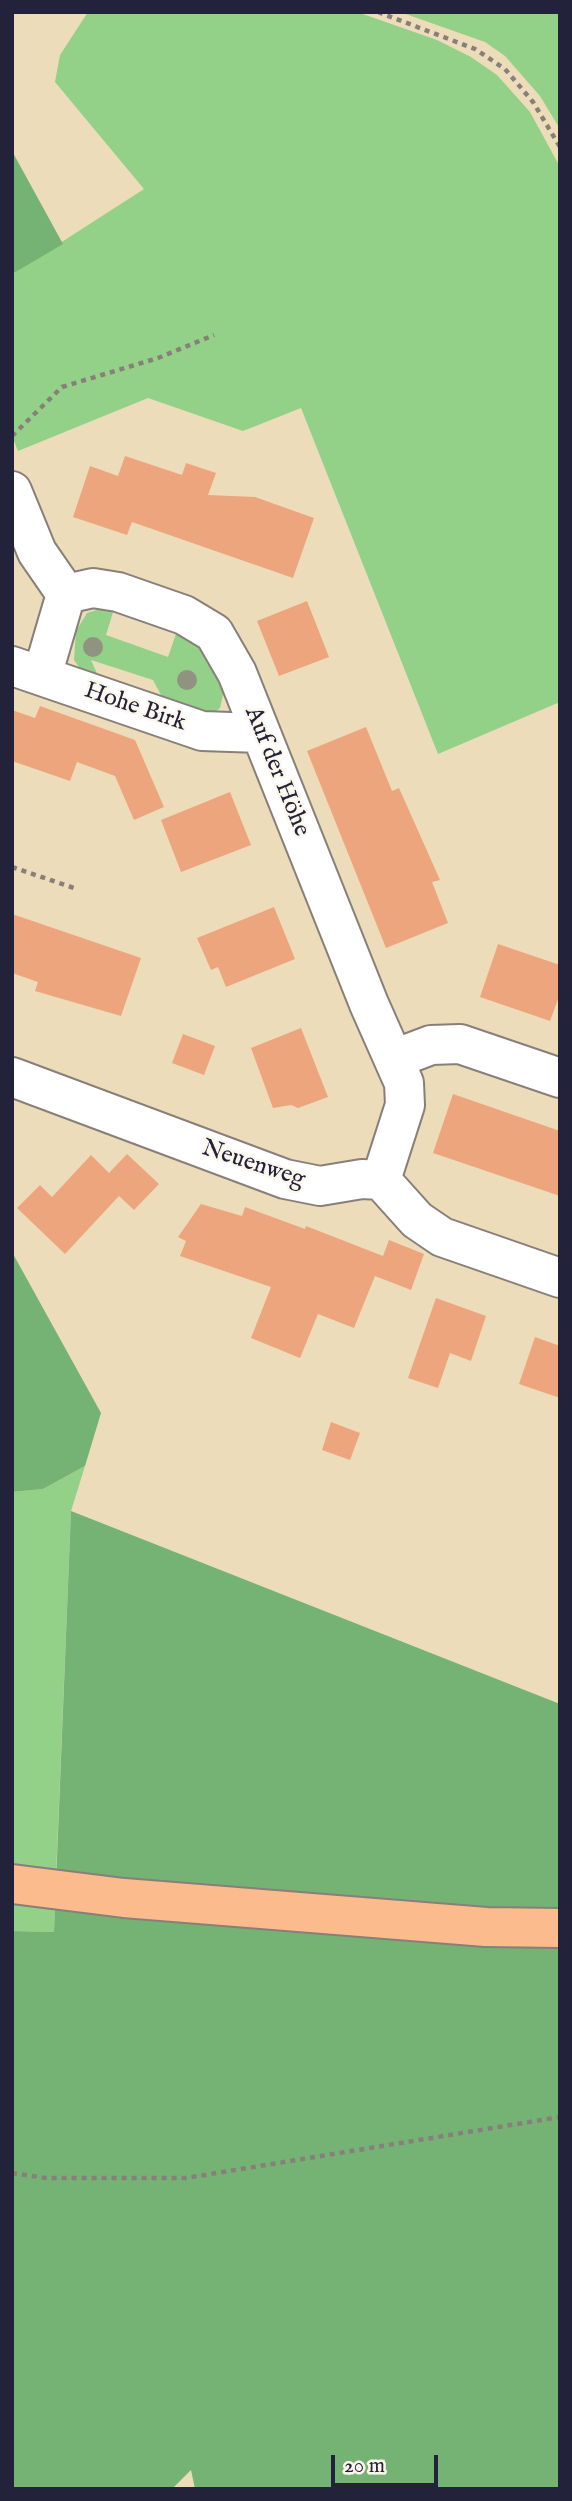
<!DOCTYPE html>
<html>
<head>
<meta charset="utf-8">
<style>
	body { margin:0 }
	#map { position:relative; width:572px; height:2501px; overflow:hidden; background:#eddcb9; font-family:"IM FELL English",serif }
	canvas { display:block }
	.frame { position:absolute; inset:0; border:14px solid #22223b; pointer-events:none }
	.scale { position:absolute; left:331px; top:2455px; width:107px; height:32px; box-sizing:border-box; border:4px solid #22223b; border-top:0; padding-left:9px; font-size:21px; line-height:24px; white-space:nowrap; color:#22223b; -webkit-text-stroke:5px #fbf7ec; paint-order:stroke }
</style>
</head>
<body>
<div id="map">
<canvas width="572" height="2501"></canvas>
<div class="frame"></div>
<div class="scale">20 m</div>
</div>
<script>
const context = document.querySelector('canvas').getContext('2d');
context.lineJoin = 'round';
function paint(path, color) { context.fillStyle = color; context.fill(path, 'evenodd'); }
const shape = rows => new Path2D(rows.map(r => 'M' + r).join(''));
function trace(path, color, width, dash) { context.strokeStyle = color; context.lineWidth = width; context.lineCap = dash ? 'butt' : 'round'; context.setLineDash(dash || []); context.stroke(path); }
function write(font, color, halo, rows, align = 'center') {
  context.font = font + ' "IM FELL English",serif'; context.lineWidth = 5; context.setLineDash([]); context.textBaseline = 'middle'; context.strokeStyle = halo; context.fillStyle = color; for (const [text, x, y, turn = 0] of rows) {
    context.save(); context.translate(x, y); context.rotate((+turn || 0) * Math.PI / 180); context.textAlign = isNaN(turn) ? turn : align; if (halo) context.strokeText(text, 0, 0); context.fillText(text, 0, 0); context.restore();
  }
}
paint(shape([
	[88,12,357,12,437,40,471,57,497,75,530,112,560,167,560,702,438,754,301,408,243,431,148,398,18,451,12,436,12,274,144,189,55,82,60,55],
	[400,12,560,12,560,129,540,96,505,56,485,42],
	[100,609,114,609,106,635,168,657,177,631,202,646,225,686,220,708,210,716,169,710,153,680,91,660,103,687,83,673,74,660,76,631,87,613],
	[85,1466,71,1511,56,1875,12,1868,12,1492,43,1489],
	[12,1903,55,1907,54,1932,12,1931]
]), '#92d187');
paint(shape([
	[12,151,63,244,12,274],
	[12,1252,101,1413,85,1466,43,1489,12,1492],
	[71,1511,560,1704,560,2489,195,2489,191,2470,172,2489,12,2489,12,1931,54,1932]
]), '#75b374');
paint(shape([
	[125,456,182,475,186,463,216,473,208,495,255,497,314,518,293,578,132,522,127,535,73,517,90,466,118,476],
	[307,601,329,657,279,676,257,621],
	[40,706,135,740,164,807,134,820,115,776,77,762,70,781,12,761,12,710,35,718],
	[366,727,392,791,399,788,440,880,432,882,448,923,386,948,307,751],
	[230,792,251,845,181,872,161,820],
	[274,907,295,959,226,987,218,967,211,970,197,938],
	[12,914,141,958,121,1016,35,991,38,982,12,973],
	[498,944,560,965,560,994,550,1021,480,997],
	[301,1028,328,1097,298,1108,291,1105,273,1108,251,1048],
	[183,1034,215,1046,204,1075,172,1063],
	[453,1094,560,1131,560,1196,433,1153],
	[127,1154,159,1184,134,1210,119,1196,65,1254,17,1208,40,1185,52,1197,91,1155,109,1173],
	[201,1204,242,1216,245,1207,305,1229,306,1226,383,1256,389,1240,424,1254,411,1290,375,1276,354,1328,318,1314,300,1358,251,1338,271,1287,180,1256,186,1241,178,1237],
	[436,1298,486,1316,471,1361,450,1353,438,1388,408,1378],
	[535,1337,560,1346,560,1398,519,1384],
	[331,1422,360,1433,350,1460,322,1450]
]), '#eda57e');
const minor = shape([
	[12,491,37,552,66,594],
	[12,666,202,731,260,733],
	[42,676,66,594,93,588,118,592,184,615,214,633,237,673,369,1004,404,1083,405,1105,381,1180],
	[394,1059,431,1045,460,1044,560,1078],
	[12,1077,285,1179,320,1186,362,1179,381,1180,417,1220,442,1237,560,1278]
]);
const major = shape([
	[12,1884,124,1898,486,1927,560,1928]
]);
trace(minor, '#887f7a', 42);
trace(major, '#887f7a', 42);
trace(shape([
	[378,12,475,49,505,69,533,102,560,147],
	[12,436,62,387,158,358,214,335],
	[12,867,74,888],
	[12,2173,46,2178,186,2178,560,2117]
]), '#887f7a', 4.5, [5, 5]);
trace(minor, '#fff', 38);
trace(major, '#fbbb8c', 38);
context.fillStyle = '#909380';
for (const [x, y] of [
	[93,647],
	[187,680]
]) { context.beginPath(); context.arc(x, y, 10, 0, 2 * Math.PI); context.fill(); }
write('24px', '#22223b', '#fbf7ec', [
	["Hohe Birk",135,708,19],
	["Auf der Höhe",276,772,68],
	["Neuenweg",253,1165,18]
]);
</script>
</body>
</html>
